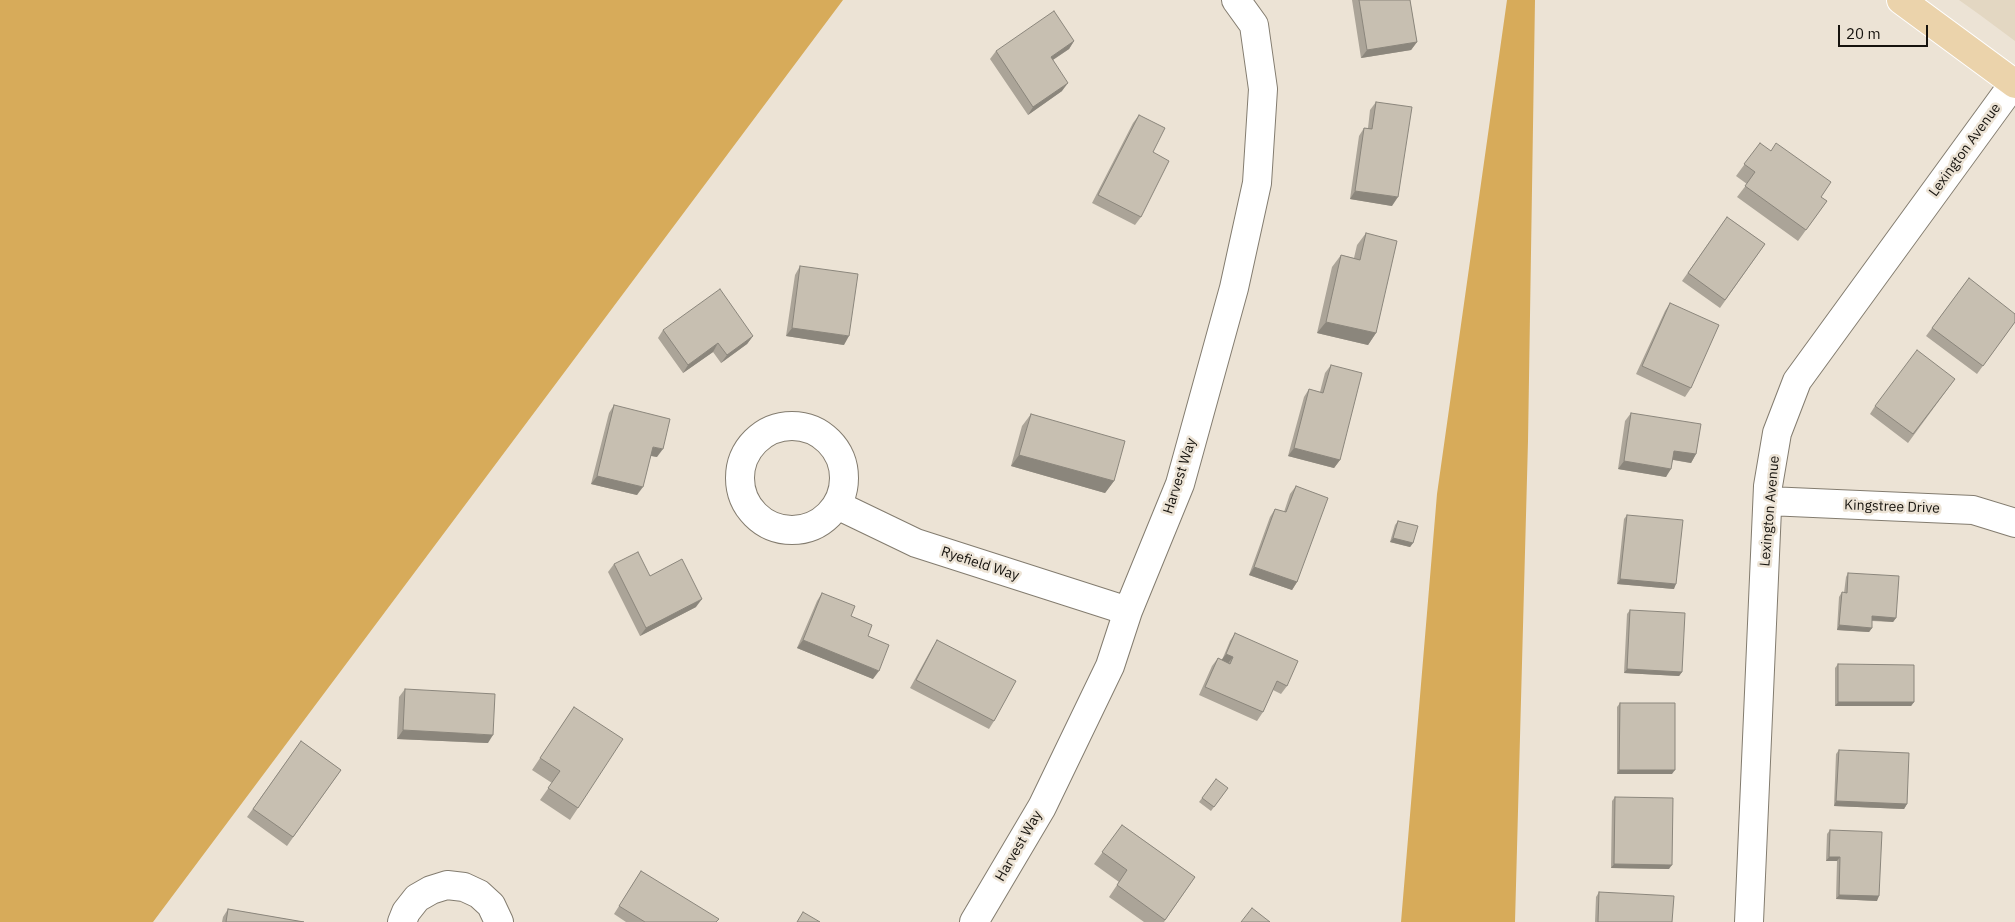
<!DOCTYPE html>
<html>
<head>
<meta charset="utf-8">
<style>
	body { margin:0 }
	#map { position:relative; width:2015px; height:922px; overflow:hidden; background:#ece3d5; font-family:"IBM Plex Sans",sans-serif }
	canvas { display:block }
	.scale { position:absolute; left:1838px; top:25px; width:90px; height:22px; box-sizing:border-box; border:2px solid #16130e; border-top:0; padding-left:6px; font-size:15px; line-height:18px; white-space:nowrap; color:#16130e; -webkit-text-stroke:4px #ece3d5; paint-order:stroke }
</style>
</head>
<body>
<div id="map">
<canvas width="2015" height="922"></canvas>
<div class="scale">20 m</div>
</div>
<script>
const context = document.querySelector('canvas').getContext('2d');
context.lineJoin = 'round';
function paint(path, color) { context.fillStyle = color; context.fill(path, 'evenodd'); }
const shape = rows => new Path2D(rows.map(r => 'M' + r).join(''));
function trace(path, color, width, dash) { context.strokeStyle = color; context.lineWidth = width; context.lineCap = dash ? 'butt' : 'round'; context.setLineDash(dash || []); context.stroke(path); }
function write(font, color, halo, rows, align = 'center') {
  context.font = font + ' "IBM Plex Sans",sans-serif'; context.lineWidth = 5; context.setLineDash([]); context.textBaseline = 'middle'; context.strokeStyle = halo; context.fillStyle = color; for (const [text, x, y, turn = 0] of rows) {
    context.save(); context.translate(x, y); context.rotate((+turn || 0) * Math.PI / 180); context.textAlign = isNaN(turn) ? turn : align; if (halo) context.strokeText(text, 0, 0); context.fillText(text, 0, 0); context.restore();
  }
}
paint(shape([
	[1959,0,2015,0,2015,41,1980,15]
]), '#e3d7c2');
paint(shape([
	[0,0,843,0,153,922,0,922],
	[1507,0,1535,0,1528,441,1515,922,1401,922,1437,494]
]), '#d7ab5a');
const minor = shape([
	'740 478a52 52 0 1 1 104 0a52 52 0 1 1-104 0Z',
	[1768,501,1973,510,2015,523],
	[837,505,916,543,1128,611],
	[402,922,406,912,417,898,431,890,447,885,464,887,479,894,491,905,499,922],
	[974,922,1042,807,1110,666,1128,611,1180,484,1234,288,1257,183,1263,89,1254,25,1236,0],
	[1749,922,1768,486,1777,433,1797,381,2014,83]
]);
const primary = shape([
	[1901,0,2015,84]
]);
trace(minor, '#837c6f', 30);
trace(primary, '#fff', 30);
trace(minor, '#fff', 28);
trace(primary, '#ebd3ab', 28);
paint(shape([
	[1352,0,1410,0,1417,42,1411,50,1361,58],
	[1074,41,1069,49,1053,60,1062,91,1028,115,990,59,996,51],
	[1376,102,1392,206,1350,199,1359,136,1364,128,1368,128,1370,110],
	[1139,115,1153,152,1141,217,1135,225,1092,203,1133,123],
	[1760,143,1821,197,1827,201,1798,241,1737,197,1747,184,1736,176],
	[1727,217,1765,244,1720,308,1682,281],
	[1366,233,1376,333,1368,345,1317,333,1332,267,1341,255,1354,258,1357,245],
	[800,266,844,345,786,336,795,275],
	[1969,278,2015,322,1977,374,1926,336],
	[1670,303,1691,388,1685,397,1636,374,1665,311],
	[663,330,753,336,747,344,721,363,713,352,683,373,658,338],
	[1331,365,1340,460,1334,468,1288,456,1304,397,1309,389,1320,392,1325,373],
	[1955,379,1908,443,1870,414,1875,406],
	[614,405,657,457,651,456,637,495,591,484,609,413],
	[1631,413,1696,454,1691,463,1673,460,1666,477,1618,469,1625,421],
	[1031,414,1114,481,1105,493,1011,466,1022,426],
	[1296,486,1297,582,1292,590,1249,575,1270,517,1275,509,1284,512,1290,494],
	[1627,515,1674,589,1617,584,1624,519],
	[1398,521,1413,543,1410,547,1390,542,1395,525],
	[614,564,650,576,696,607,640,636,608,572],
	[1848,573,1896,618,1893,622,1872,621,1872,628,1869,632,1837,630,1839,597,1842,592,1844,593,1846,577],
	[822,593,868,636,873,679,797,648,817,601],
	[1630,610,1682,672,1679,676,1624,673,1627,614],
	[1235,633,1287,686,1281,694,1273,690,1263,712,1257,721,1199,695,1212,666,1218,658,1222,660,1230,641],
	[937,640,994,721,989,729,910,688,932,648],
	[1838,664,1914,702,1911,706,1835,706,1835,668],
	[405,689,488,743,397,739,399,697],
	[1620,703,1672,774,1617,774,1617,707],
	[574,707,578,808,570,820,540,800,552,783,532,770],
	[301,741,341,770,287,846,247,817],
	[1839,750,1907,804,1904,809,1834,806,1836,754],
	[1228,788,1211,811,1199,802,1202,798],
	[1615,797,1669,869,1611,868,1612,801],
	[1122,825,1195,877,1164,922,1144,922,1109,897,1119,882,1094,864],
	[1830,830,1877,901,1836,899,1837,861,1826,861,1827,834],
	[641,871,716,922,626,922,614,914],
	[1599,892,1672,922,1595,922,1596,897],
	[228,909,304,922,222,922,223,917]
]), '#aba498');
paint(shape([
	[1074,41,1069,49,1045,65,1051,57],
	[1417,42,1411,50,1361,58,1367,50],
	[1068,83,1062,91,1028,115,1033,107],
	[1355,191,1398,197,1392,206,1350,199],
	[1326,322,1376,333,1368,345,1317,333],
	[792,328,849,336,844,345,786,336],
	[753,336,747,344,721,363,727,355],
	[718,343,713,352,683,373,688,365],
	[653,447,663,449,657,457,647,455],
	[1294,448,1340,460,1334,468,1288,456],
	[1674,451,1696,454,1691,463,1669,459],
	[1019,455,1114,481,1105,493,1011,466],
	[1624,461,1671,469,1666,477,1618,469],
	[597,476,643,487,637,495,591,484],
	[1393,538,1413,543,1410,547,1390,542],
	[1254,567,1297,582,1292,590,1249,575],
	[1620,579,1676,584,1674,589,1617,584],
	[702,599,696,607,640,636,646,628],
	[1872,616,1896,618,1893,622,1869,620],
	[1839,625,1872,628,1869,632,1837,630],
	[803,640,879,671,873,679,797,648],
	[1226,654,1233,657,1227,665,1220,662],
	[1627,669,1682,672,1679,676,1624,673],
	[1838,702,1914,702,1911,706,1835,706],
	[403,730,493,735,488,743,397,739],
	[1619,770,1675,770,1672,774,1617,774],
	[1836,801,1907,804,1904,809,1834,806],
	[1829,857,1840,857,1837,861,1826,861],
	[1614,864,1672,865,1669,869,1611,868],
	[1839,895,1879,896,1877,901,1836,899]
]), '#8b867c');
const building = shape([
	[1359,0,1410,0,1417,42,1367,50,1359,0],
	[1054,11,1074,41,1051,57,1068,83,1033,107,996,51,1054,11],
	[1376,102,1412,107,1398,197,1355,191,1364,128,1372,129,1376,102],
	[1139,115,1165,128,1153,152,1169,161,1141,217,1098,195,1139,115],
	[1760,143,1771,151,1776,143,1831,182,1821,197,1827,201,1806,230,1745,186,1755,172,1744,164,1760,143],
	[1727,217,1765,244,1725,300,1688,273,1727,217],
	[1366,233,1397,241,1376,333,1326,322,1341,255,1360,260,1366,233],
	[800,266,858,274,849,336,792,328,800,266],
	[1969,278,2015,314,2015,322,1983,366,1932,328,1969,278],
	[720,289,753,336,727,355,718,343,688,365,663,330,720,289],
	[1670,303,1719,325,1691,388,1642,366,1670,303],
	[1917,350,1955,379,1913,434,1875,406,1917,350],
	[1331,365,1362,373,1340,460,1294,448,1309,389,1323,393,1331,365],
	[614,405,670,419,663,449,653,447,643,487,597,476,614,405],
	[1631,413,1701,424,1696,454,1674,451,1671,469,1624,461,1631,413],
	[1031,414,1125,441,1114,481,1019,455,1031,414],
	[1296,486,1328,498,1297,582,1254,567,1275,509,1286,512,1296,486],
	[1627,515,1683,520,1676,584,1620,579,1627,515],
	[1398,521,1418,526,1413,543,1393,538,1398,521],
	[638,552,650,576,682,559,702,599,646,628,614,564,638,552],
	[1848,573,1899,576,1896,618,1872,616,1872,628,1839,625,1842,592,1847,593,1848,573],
	[822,593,855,606,851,616,872,625,868,636,889,645,879,671,803,640,822,593],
	[1630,610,1685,613,1682,672,1627,669,1630,610],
	[1235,633,1298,661,1287,686,1277,681,1263,712,1205,687,1218,658,1230,664,1233,657,1226,654,1235,633],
	[937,640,1016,681,994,721,916,680,937,640],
	[1838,664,1914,665,1914,702,1838,702,1838,664],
	[405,689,495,694,493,735,403,730,405,689],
	[1620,703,1675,703,1675,770,1619,770,1620,703],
	[574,707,623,739,578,808,548,788,560,771,540,758,574,707],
	[301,741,341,770,293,837,253,809,301,741],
	[1839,750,1909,753,1907,804,1836,801,1839,750],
	[1216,779,1228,788,1214,807,1202,798,1216,779],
	[1615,797,1673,798,1672,865,1614,864,1615,797],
	[1122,825,1195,877,1165,920,1117,885,1127,870,1102,852,1122,825],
	[1830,830,1882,832,1879,896,1839,895,1840,857,1829,857,1830,830],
	[641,871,719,919,716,922,645,922,619,906,641,871],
	[1599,892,1674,896,1672,922,1598,922,1599,892],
	[1252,908,1270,922,1241,922,1252,908],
	[228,909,304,922,226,922,228,909],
	[803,912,820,922,797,922,803,912]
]);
paint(building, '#c7bfb1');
trace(building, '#8b867c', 1);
write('14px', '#16130e', '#ece3d5', [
	["Lexington Avenue",1965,150,-54],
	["Harvest Way",1180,476,-72],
	["Kingstree Drive",1892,507,2],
	["Lexington Avenue",1770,511,-85],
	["Ryefield Way",980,564,18],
	["Harvest Way",1019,846,-60]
]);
</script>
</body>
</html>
